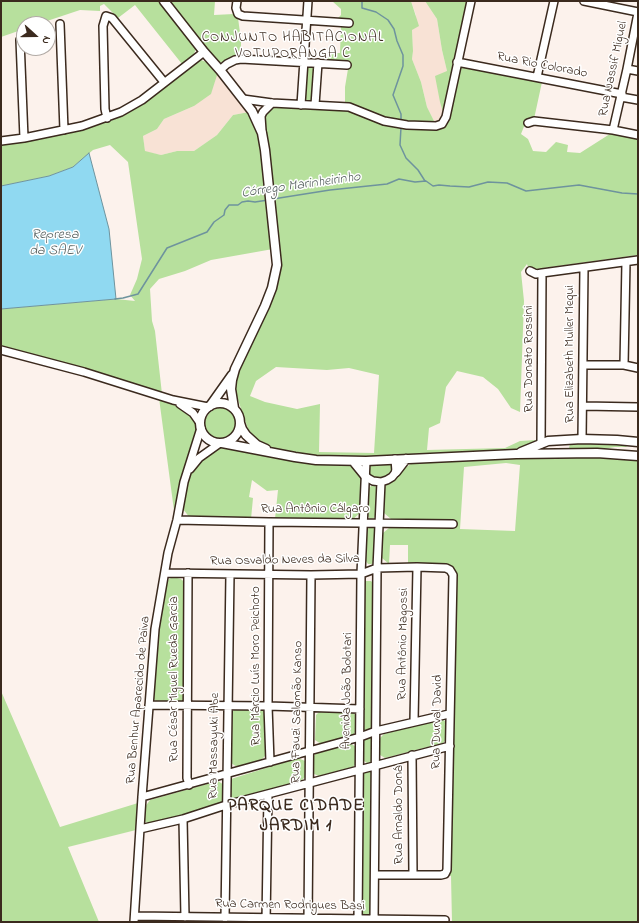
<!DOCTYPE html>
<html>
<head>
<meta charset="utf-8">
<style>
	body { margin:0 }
	#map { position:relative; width:639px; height:923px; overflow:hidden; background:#fcf2ec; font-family:"Indie Flower",sans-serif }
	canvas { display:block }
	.frame { position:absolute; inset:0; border:2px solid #3b2a1e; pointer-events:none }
	.north { position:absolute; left:16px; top:16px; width:40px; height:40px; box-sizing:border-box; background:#fff; border:1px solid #b1aaa5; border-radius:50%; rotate:111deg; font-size:11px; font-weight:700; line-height:16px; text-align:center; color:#3b2a1e }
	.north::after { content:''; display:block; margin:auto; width:14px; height:18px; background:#3b2a1e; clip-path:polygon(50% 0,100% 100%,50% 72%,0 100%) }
</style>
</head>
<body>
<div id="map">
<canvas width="639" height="923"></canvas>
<div class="frame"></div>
<div class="north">N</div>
</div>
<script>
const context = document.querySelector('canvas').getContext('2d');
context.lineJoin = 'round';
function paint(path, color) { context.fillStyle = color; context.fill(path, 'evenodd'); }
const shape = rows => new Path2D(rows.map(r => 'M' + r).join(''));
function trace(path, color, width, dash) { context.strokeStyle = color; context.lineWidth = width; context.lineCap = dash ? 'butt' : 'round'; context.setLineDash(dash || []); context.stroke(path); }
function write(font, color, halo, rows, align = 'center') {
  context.font = font + ' "Indie Flower",sans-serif'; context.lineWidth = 3; context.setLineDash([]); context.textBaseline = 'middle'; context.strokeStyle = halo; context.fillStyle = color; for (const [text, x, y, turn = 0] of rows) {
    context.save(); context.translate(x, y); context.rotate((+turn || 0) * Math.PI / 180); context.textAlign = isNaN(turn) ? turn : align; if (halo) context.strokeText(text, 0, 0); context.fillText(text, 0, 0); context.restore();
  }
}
paint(shape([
	[411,1,425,1,437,19,442,50,447,71,444,115,441,121,435,123,427,107,421,82,412,59,413,51,412,30,416,15],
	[218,72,249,112,233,115,217,135,194,151,177,151,161,155,145,152,143,136,157,129,164,119,194,106]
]), '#f8e2d5');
paint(shape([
	[1,1,161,1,196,48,194,54,182,64,135,5,118,18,104,4,100,6,100,11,80,10,38,24,24,24,24,29,1,37],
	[168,1,215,1,214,15,234,14,238,18,241,40,241,57,227,62,217,62],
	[332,1,411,1,419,26,412,30,413,51,412,59,421,82,427,107,435,123,407,122,383,118,345,104,345,87,349,63,346,61,328,60,329,53,340,53,341,26,349,27,351,26,337,19,341,15,341,9],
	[425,1,469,1,444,115,440,102,435,76,447,71,442,50,437,19],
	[201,60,209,63,218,72,211,94,194,106,164,119,157,129,143,136,145,151,161,155,177,151,194,151,217,135,233,115,249,112,260,133,273,249,211,260,185,271,159,279,150,289,152,321,155,331,162,394,29,353,1,347,1,309,116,299,135,301,130,295,137,279,142,259,128,162,110,145,93,150,73,167,49,176,1,186,1,145,64,134,108,122,125,115,144,103,194,64],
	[315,65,314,100,312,102,305,102,304,100,306,66],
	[462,65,542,82,534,119,527,119,521,134,528,139,533,151,546,152,556,142,568,145,567,152,580,153,613,132,638,137,638,255,536,269,528,267,527,264,521,272,524,301,520,412,511,408,498,389,483,377,457,371,446,387,440,423,429,428,427,450,505,448,520,441,536,440,523,450,396,457,317,458,276,451,259,444,248,429,234,388,235,379,279,258,276,211,272,194,264,123,265,115,268,110,274,106,349,110,385,124,395,127,407,127,443,125,459,67],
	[276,367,327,370,349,368,379,375,374,453,319,452,320,404,297,409,265,402,250,396,256,381],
	[159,398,171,403,188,413,194,419,197,426,197,432,175,518],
	'205 424a16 16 0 1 1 32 0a16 16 0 1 1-32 0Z',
	[583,442,629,444,626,447,615,447,597,450,572,450,569,448,570,444],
	[222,446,352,464,360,475,362,486,360,513,352,520,275,519,278,490,267,491,252,480,249,497,253,498,251,519,190,518,183,509,186,483,192,469,202,459],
	[517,456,638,457,638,922,452,922,451,876,449,876,450,870,456,575,454,568,449,565,408,564,408,545,390,545,389,564,382,558,383,533,389,528,453,528,456,526,456,522,453,519,391,519,384,513,385,487,387,484,403,469,414,462],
	[506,463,520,465,515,531,460,529,464,467],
	[392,462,392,468,390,473,386,477,374,479,370,477,369,473,371,464],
	[371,486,375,486,378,490,376,515,374,518,370,519,368,516,369,488],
	[369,528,374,528,376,530,374,561,372,564,368,564,366,561,367,529],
	[173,577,181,579,185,583,184,699,181,702,157,702,154,699,152,696,159,629,166,584,169,579],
	[366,581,371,581,373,583,373,727,372,730,365,731,364,729,364,582],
	[1,691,60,827,138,803,136,830,68,847,99,922,1,922],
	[235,709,263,710,266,713,265,756,260,761,237,767,231,763,231,713],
	[351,710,357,717,357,729,352,737,321,744,315,740,316,715,320,711],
	[441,719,447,722,447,738,443,743,385,758,380,755,380,738,384,734],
	[371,738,373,741,373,759,371,762,367,763,364,761,364,741,366,739],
	[350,743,356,747,356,763,353,767,319,776,314,774,314,756,317,752],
	[298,758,305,761,305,777,301,781,235,800,230,797,229,783,231,779],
	[365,771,369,771,372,773,371,911,369,915,364,915,361,913,362,774],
	[218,781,224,785,224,800,220,804,152,824,148,823,144,821,145,807,150,800]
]), '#b7e09d');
const water = shape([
	[89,153,109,229,116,299,1,309,1,186,49,176,73,167,89,153]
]);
paint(water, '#90d9f1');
trace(water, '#6e939d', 1);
trace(shape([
	[362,1,362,8,376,12,388,20,394,29,397,41,403,55,403,66,393,95,401,114,401,121],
	[401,127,400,145,406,158,418,170,425,181],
	[273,199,330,190,387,184,399,179,415,182,426,181,433,186,439,185,450,186,469,187,488,182,507,183,526,191,579,185,622,193,638,194],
	[115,299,123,298,138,294,167,248,207,232,214,222,224,215,225,210,229,205,238,205,242,202,248,201,255,202,268,200]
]), '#6e939d', 1.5);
const minor = shape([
	[237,1,236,8,238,14,243,16,349,23],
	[584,1,638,12],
	[60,24,64,130],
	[20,40,24,138],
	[457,62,622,94],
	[627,69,638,71],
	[220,70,227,64,235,60,241,59,347,65],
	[537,77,554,1],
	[621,97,638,100],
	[243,99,272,103,349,107,384,121,407,125,436,126,442,124,446,117,471,1],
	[301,105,308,1],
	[315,105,318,63],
	[107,118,105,109,103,26,106,16,112,18,164,82],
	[528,123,534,121,613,130,638,135],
	[613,130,627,69,638,13],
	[262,131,261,116,263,112,272,103],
	[1,141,24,138,82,126,121,112,142,100,204,52],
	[530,271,536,274,542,273,638,260],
	[1,350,84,372,173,400,208,407],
	[584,365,624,365,638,368],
	[624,365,626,262],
	[180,404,193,413,200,423],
	[583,406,638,407],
	[582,439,584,268],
	[541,444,542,273],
	[190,469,199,458,220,443],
	[366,477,373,481,381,482,387,480,392,477,396,472,395,459],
	[177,520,269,522,453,524],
	[269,522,268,706,270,762],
	[166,573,311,575,361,574,377,568,417,567,446,568,450,570,453,575,447,870,445,874,441,875,375,875],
	[188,573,187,778,189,785],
	[149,705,268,706,360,709],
	[414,721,417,567],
	[412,755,413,875],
	[142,797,360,737,376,731,449,714],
	[183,819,185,917],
	[140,829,183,819,226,805,450,746],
	[135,916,445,920],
	[225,918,230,574],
	[134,922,142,797,155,629,168,553,177,520,184,482,201,428],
	[266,922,268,794],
	[308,922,311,575],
	[358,922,361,574,366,461],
	[374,922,377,568,381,482]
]);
const major = shape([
	[164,1,204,52,220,70,252,111,262,133,265,150,277,265,272,288,265,306,235,369,232,380,231,389,234,408],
	'200 423a20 20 0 1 1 40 0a20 20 0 1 1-40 0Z',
	[210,406,232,375],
	[240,423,242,429,246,435,257,445,266,449],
	[222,443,295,457,316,460,366,461,516,454,597,453,638,456],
	[521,452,548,441,582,439,617,440,638,442],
	[353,461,366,477],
	[396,472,406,459]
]);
trace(minor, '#3b2a1e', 10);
trace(major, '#3b2a1e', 11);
trace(minor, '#fff', 7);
trace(major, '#fff', 8);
write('13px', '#3b2a1e', '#fff', [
	["Rua Rio Colorado",542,66,11],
	["Rua Nassif Miguel",614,69,-78],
	["Rua Elizabeth Muller Mequi",571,354,-90],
	["Rua Donato Rossini",530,359,-90],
	["Rua Antônio Cálgaro",315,510],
	["Rua Osvaldo Neves da Silva",285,561,-1],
	["Rua Antônio Magossi",404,644,-89],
	["Rua Márcio Luís Moro Peichoto",257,666,-90],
	["Rua César Miguel Rueda Garcia",175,679,-90],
	["Avenida João Bolotari",348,691,-89],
	["Rua Benhur Aparecido de Paiva",139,700,-85],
	["Rua Fauzi Salomão Kanso",298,712,-89],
	["Rua Durval David",438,722,-89],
	["Rua Massayuki Abe",215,746,-89],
	["Rua Arnaldo Doná",400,815,-90],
	["Rua Carmen Rodrigues Basi",290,906,1]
]);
context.letterSpacing = '1px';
write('14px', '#3b2a1e', '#fff', [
	["CONJUNTO HABITACIONAL",293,39],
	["VOTUPORANGA C",293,55]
]);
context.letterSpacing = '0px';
write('italic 14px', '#545f5d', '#fff', [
	["Córrego Marinheirinho",301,186,-8],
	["Represa",55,236],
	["da SAEV",55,252]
]);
context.letterSpacing = '1px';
write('bold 17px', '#3b2a1e', '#fff', [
	["PARQUE CIDADE",296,807],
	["JARDIM 1",296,827]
]);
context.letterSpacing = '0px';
</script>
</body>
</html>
